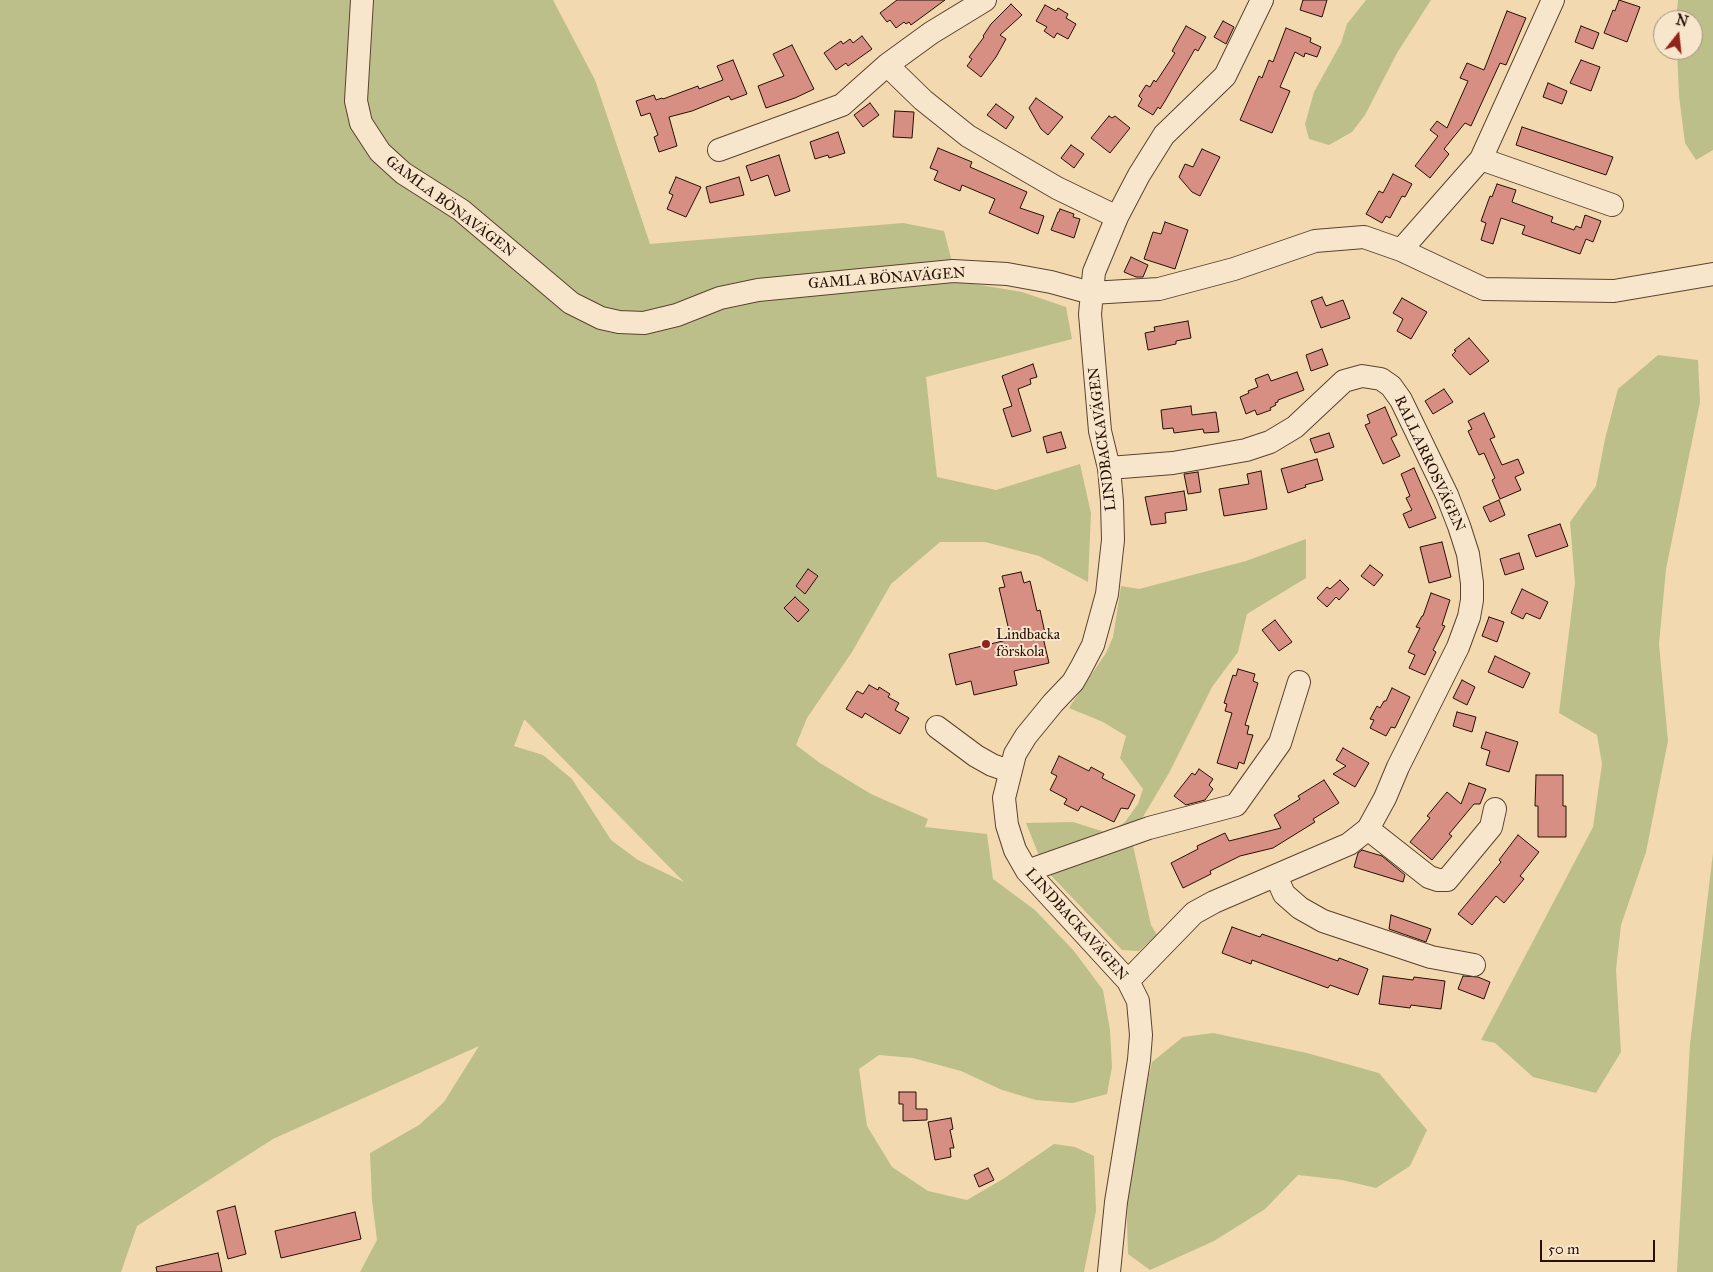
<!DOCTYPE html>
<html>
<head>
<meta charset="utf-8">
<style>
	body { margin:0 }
	#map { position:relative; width:1713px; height:1272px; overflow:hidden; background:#f2d9b0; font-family:"IM FELL Great Primer",serif }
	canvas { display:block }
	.north { position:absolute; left:1653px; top:10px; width:50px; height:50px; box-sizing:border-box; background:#f7e6cc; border:1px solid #a4907c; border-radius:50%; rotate:16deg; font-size:14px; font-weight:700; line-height:20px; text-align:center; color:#270f04 }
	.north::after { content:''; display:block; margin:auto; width:18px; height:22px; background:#8f2418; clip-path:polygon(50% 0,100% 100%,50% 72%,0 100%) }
	.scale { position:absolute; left:1540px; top:1240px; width:115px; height:22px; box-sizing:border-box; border:2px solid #270f04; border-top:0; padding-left:6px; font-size:15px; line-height:18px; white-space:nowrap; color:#270f04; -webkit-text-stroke:4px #f7e6cc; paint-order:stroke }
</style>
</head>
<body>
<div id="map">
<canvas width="1713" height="1272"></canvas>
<div class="north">N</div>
<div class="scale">50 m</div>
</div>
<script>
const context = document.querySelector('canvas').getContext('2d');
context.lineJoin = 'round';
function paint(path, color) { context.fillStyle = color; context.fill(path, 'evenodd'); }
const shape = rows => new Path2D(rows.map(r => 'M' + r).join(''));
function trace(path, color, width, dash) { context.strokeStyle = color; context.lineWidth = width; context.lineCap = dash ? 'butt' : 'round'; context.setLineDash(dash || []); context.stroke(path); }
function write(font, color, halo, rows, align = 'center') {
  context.font = font + ' "IM FELL Great Primer",serif'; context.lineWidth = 4; context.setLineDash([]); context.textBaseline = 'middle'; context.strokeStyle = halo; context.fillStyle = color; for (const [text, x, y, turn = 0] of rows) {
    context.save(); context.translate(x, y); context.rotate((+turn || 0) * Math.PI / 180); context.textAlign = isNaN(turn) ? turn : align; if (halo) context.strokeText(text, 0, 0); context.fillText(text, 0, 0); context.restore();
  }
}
paint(shape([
	[0,0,553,0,595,80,650,244,903,223,944,231,957,281,1022,292,1066,307,1072,339,926,377,937,477,996,490,1080,464,1091,513,1088,582,1039,556,985,542,940,542,891,584,852,652,807,718,796,745,820,763,871,794,928,819,925,827,987,834,993,879,1035,910,1074,951,1103,990,1110,1030,1112,1067,1107,1094,1073,1103,1036,1100,1002,1090,961,1071,913,1058,879,1055,859,1069,867,1126,892,1167,928,1191,967,1200,1003,1179,1054,1144,1075,1147,1094,1156,1096,1211,1084,1272,360,1272,377,1240,372,1200,370,1153,419,1125,444,1102,479,1046,273,1139,137,1226,121,1272,0,1272],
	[524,720,525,720,684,882,638,860,611,840,572,779,543,755,514,746],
	[1366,0,1431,0,1397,53,1365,115,1352,132,1329,145,1309,139,1305,124,1314,92,1341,43,1347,24],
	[1678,0,1713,0,1713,150,1696,160,1685,143,1679,96,1677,50,1693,50,1693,20,1676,20],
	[1658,355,1698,360,1700,402,1666,569,1659,644,1668,741,1646,852,1621,925,1616,970,1621,1052,1596,1093,1533,1077,1495,1043,1481,1040,1593,827,1602,764,1597,735,1559,713,1575,583,1570,522,1596,486,1605,439,1618,389],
	[1306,539,1306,578,1247,614,1238,652,1212,687,1169,773,1131,837,1151,925,1157,935,1139,951,1122,950,1044,868,1026,823,1073,822,1108,833,1125,822,1138,804,1143,789,1120,758,1126,736,1103,722,1069,708,1106,653,1113,637,1121,586,1139,589,1246,561],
	[1713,853,1713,1272,1677,1272,1690,1044],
	[1213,1033,1307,1053,1379,1073,1427,1130,1410,1166,1376,1188,1342,1180,1298,1175,1265,1209,1214,1241,1150,1270,1128,1254,1127,1220,1129,1165,1152,1062,1183,1037]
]), '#bdbf8a');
const building = shape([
	[897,0,945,0,911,25,909,22,906,24,904,22,896,28,890,20,887,22,880,13,897,0],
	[1303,0,1327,0,1322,17,1300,10,1303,0],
	[1619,0,1640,7,1627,42,1604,33,1613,10,1615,11,1619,0],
	[1011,4,1022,15,1000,35,1006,39,996,57,981,77,967,66,972,59,969,57,984,37,983,36,991,24,1011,4],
	[1045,5,1056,11,1058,8,1068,14,1066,18,1076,24,1068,39,1057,33,1054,38,1044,31,1047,27,1036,21,1045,5],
	[1507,11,1526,18,1506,65,1500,63,1471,126,1465,123,1444,149,1449,154,1430,178,1415,166,1438,136,1430,130,1437,121,1447,128,1468,81,1460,78,1467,63,1484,70,1507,11],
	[1223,21,1234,27,1226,44,1214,37,1223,21],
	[1186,26,1206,37,1198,51,1195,49,1165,101,1160,109,1158,107,1153,115,1138,106,1142,99,1139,96,1146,85,1150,87,1154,80,1156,82,1175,53,1172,51,1186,26],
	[1581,26,1599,33,1593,49,1575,42,1581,26],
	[1286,28,1311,38,1310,42,1321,47,1317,57,1305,53,1304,57,1295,52,1280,87,1290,91,1272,133,1240,120,1259,76,1262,78,1269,60,1273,62,1286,28],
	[862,36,872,49,848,66,846,63,836,70,824,53,841,41,843,44,850,39,853,43,862,36],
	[792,45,814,89,795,98,766,108,758,86,784,76,773,54,792,45],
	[733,60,747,94,731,100,729,96,692,111,669,117,677,146,659,152,654,137,658,135,650,113,641,116,636,101,654,95,656,100,662,98,663,99,698,86,699,89,723,80,717,66,733,60],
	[1581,60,1600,67,1591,91,1570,83,1581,60],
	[1548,83,1567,91,1562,104,1543,97,1548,83],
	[1036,98,1063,117,1048,135,1041,129,1029,108,1036,98],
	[870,103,879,115,863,127,854,115,870,103],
	[996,104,1014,117,1006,129,987,115,996,104],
	[895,111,914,112,912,138,893,137,895,111],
	[1109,116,1112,118,1115,116,1130,128,1110,153,1091,138,1109,116],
	[1522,127,1613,157,1606,175,1516,145,1522,127],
	[838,132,845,153,829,158,828,155,815,159,810,142,838,132],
	[1071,145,1084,154,1074,168,1061,158,1071,145],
	[938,148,972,162,970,167,1027,192,1020,208,1044,216,1038,234,989,213,995,199,962,185,960,191,934,180,938,171,930,168,938,148],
	[1202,149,1220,157,1200,196,1192,192,1179,177,1185,164,1193,167,1202,149],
	[779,155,790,191,775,196,768,175,751,181,746,166,779,155],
	[1393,174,1412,184,1405,197,1402,196,1390,218,1386,216,1382,223,1366,214,1379,191,1383,193,1393,174],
	[676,177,701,187,686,217,667,209,673,195,669,193,676,177],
	[739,177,744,195,710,203,706,187,739,177],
	[1497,184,1516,190,1512,202,1553,217,1551,222,1574,230,1576,226,1581,228,1585,215,1601,221,1593,242,1586,239,1580,254,1522,234,1525,226,1501,218,1493,244,1481,240,1486,223,1481,221,1490,196,1492,197,1497,184],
	[1060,209,1074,214,1073,217,1080,219,1074,238,1051,230,1058,212,1059,212,1060,209],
	[1165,222,1188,230,1175,269,1144,259,1153,232,1161,234,1165,222],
	[1131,257,1148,265,1143,277,1136,277,1124,272,1131,257],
	[1322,297,1326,306,1343,300,1350,318,1321,328,1311,301,1322,297],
	[1402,298,1427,312,1411,339,1397,331,1403,319,1393,313,1402,298],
	[1188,321,1191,338,1176,341,1176,344,1148,350,1145,333,1155,331,1154,327,1188,321],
	[1469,338,1489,361,1470,375,1452,355,1456,351,1454,350,1469,338],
	[1322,349,1328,365,1311,371,1306,355,1322,349],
	[1033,364,1037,377,1030,379,1031,384,1018,389,1031,431,1012,437,1003,409,1012,406,1002,376,1033,364],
	[1297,372,1304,390,1278,400,1278,402,1275,403,1276,405,1270,408,1271,410,1257,415,1255,410,1246,414,1240,397,1249,393,1248,391,1258,387,1255,379,1268,374,1271,381,1297,372],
	[1444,389,1453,402,1433,414,1425,401,1444,389],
	[1191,406,1192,415,1216,412,1219,432,1204,433,1203,429,1174,433,1173,428,1163,429,1161,410,1191,406],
	[1385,407,1397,435,1391,438,1400,456,1383,464,1365,425,1370,423,1367,415,1385,407],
	[1484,413,1495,437,1490,439,1502,465,1518,459,1524,473,1515,477,1521,490,1500,499,1492,480,1495,478,1484,453,1479,455,1468,431,1472,429,1468,421,1484,413],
	[1061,432,1066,448,1047,453,1043,437,1061,432],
	[1329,433,1334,447,1315,453,1310,439,1329,433],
	[1317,459,1323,480,1305,485,1306,487,1288,493,1281,469,1317,459],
	[1414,468,1436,518,1409,528,1403,514,1412,510,1406,498,1410,496,1401,474,1414,468],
	[1261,471,1267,509,1224,516,1219,489,1249,484,1247,474,1261,471],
	[1198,472,1201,492,1188,494,1184,474,1198,472],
	[1184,491,1187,510,1165,513,1166,523,1151,525,1145,497,1184,491],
	[1499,500,1505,515,1490,522,1483,507,1499,500],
	[1560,524,1568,546,1536,557,1528,535,1560,524],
	[1442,542,1451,577,1429,583,1420,547,1442,542],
	[1519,553,1524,569,1505,575,1500,559,1519,553],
	[1370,565,1383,575,1374,586,1361,576,1370,565],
	[808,569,818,576,805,594,796,586,808,569],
	[1021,572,1024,583,1030,581,1037,611,1040,610,1045,633,1042,633,1049,663,1014,671,1017,685,974,695,971,681,956,685,949,654,1011,639,999,588,1005,587,1002,576,1021,572],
	[1340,580,1349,589,1339,600,1336,597,1327,607,1317,598,1327,587,1330,589,1340,580],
	[1522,589,1548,602,1540,619,1526,613,1523,619,1511,613,1522,589],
	[1431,593,1450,600,1442,625,1445,626,1433,650,1436,652,1425,675,1409,668,1415,655,1408,652,1420,628,1416,627,1422,616,1423,616,1431,593],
	[795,597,809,610,798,622,784,608,795,597],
	[1489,617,1504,622,1497,642,1482,636,1489,617],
	[1275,620,1292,642,1279,651,1262,630,1275,620],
	[1495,656,1530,673,1523,688,1488,672,1495,656],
	[1238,669,1255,674,1253,681,1258,683,1245,725,1249,726,1247,734,1253,735,1244,764,1239,762,1237,769,1217,763,1232,713,1225,711,1227,704,1224,703,1233,675,1236,676,1238,669],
	[1462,680,1475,687,1467,705,1453,698,1462,680],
	[869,685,878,690,879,687,890,694,888,697,899,703,895,710,909,718,900,734,865,713,862,718,846,709,857,691,863,694,869,685],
	[1392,688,1410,697,1395,728,1391,727,1386,736,1370,728,1374,720,1370,719,1377,706,1380,708,1384,701,1386,701,1392,688],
	[1457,712,1476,717,1472,732,1453,726,1457,712],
	[1486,732,1518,742,1509,772,1486,765,1490,751,1481,748,1486,732],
	[1343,748,1369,763,1355,787,1333,774,1346,766,1336,760,1343,748],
	[1059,756,1089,771,1091,767,1104,774,1102,778,1135,795,1128,809,1121,808,1114,822,1081,806,1078,811,1064,804,1067,799,1050,790,1057,776,1051,773,1059,756],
	[1199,769,1213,779,1209,785,1213,789,1205,800,1186,805,1174,796,1192,773,1195,775,1199,769],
	[1536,775,1563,775,1563,806,1566,806,1566,837,1538,837,1538,806,1535,806,1536,775],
	[1324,780,1339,803,1313,819,1315,822,1273,848,1240,856,1210,871,1211,874,1183,888,1171,863,1198,849,1197,846,1225,833,1229,841,1281,828,1274,815,1300,799,1298,796,1324,780],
	[1469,783,1486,789,1480,804,1474,804,1449,834,1452,836,1432,860,1410,842,1430,818,1427,816,1447,792,1461,804,1469,783],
	[1518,835,1539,852,1520,876,1524,879,1504,903,1496,896,1472,925,1458,914,1501,862,1499,860,1518,835],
	[1362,850,1382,856,1405,875,1403,882,1354,867,1358,853,1362,850],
	[1391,915,1431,929,1426,942,1389,929,1391,915],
	[1232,927,1260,937,1262,934,1338,961,1339,958,1368,969,1358,995,1330,985,1328,988,1252,960,1251,964,1222,953,1232,927],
	[1383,976,1413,980,1414,977,1445,981,1441,1009,1411,1005,1410,1008,1379,1004,1383,976],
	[1463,976,1478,977,1490,982,1484,999,1458,989,1463,976],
	[899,1092,916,1092,916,1109,927,1109,927,1120,903,1121,903,1104,899,1104,899,1092],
	[951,1118,953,1129,950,1130,954,1148,950,1148,951,1157,935,1160,928,1122,951,1118],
	[988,1168,994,1180,979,1187,974,1175,988,1168],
	[235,1206,246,1254,228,1259,217,1211,235,1206],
	[355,1212,361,1239,281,1258,275,1231,355,1212],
	[218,1253,222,1272,157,1272,156,1267,218,1253]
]);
paint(building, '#d68f82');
trace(building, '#270f04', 1);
const minor = shape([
	[362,0,356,101,361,123,380,152,403,173,461,210,571,303,601,318,619,322,644,323,677,315,720,298,758,290,953,271,1007,274,1051,282,1091,293,1159,289,1234,269,1315,241,1364,237,1401,250,1484,289,1614,291,1713,274],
	[887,65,923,100,968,136,1057,188,1117,217],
	[719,150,842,105,887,65,931,33,985,0],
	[1481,159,1612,205],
	[1401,250,1481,159,1553,0],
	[1109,468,1173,463,1246,450,1270,442,1295,427,1344,381,1362,376,1381,379,1391,386,1401,400,1447,495,1459,526,1468,554,1472,583,1472,600,1469,617,1458,647,1398,767,1385,798,1368,829,1349,844,1214,902,1194,913,1128,981],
	[937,727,976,756,992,765,1009,771],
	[1368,829,1429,877,1438,880,1447,880,1491,827,1495,809],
	[1027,871,1149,828,1236,805,1280,743,1299,682],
	[1276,876,1284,894,1300,908,1323,921,1431,957,1474,965],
	[1109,1272,1116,1202,1139,1060,1141,1035,1138,1001,1128,981,1027,871,1015,850,1007,825,1004,798,1015,754,1026,736,1053,703,1073,682,1081,668,1093,645,1107,594,1113,540,1112,502,1109,468,1100,431,1090,314,1094,272,1117,217,1139,175,1164,135,1225,76,1262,0]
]);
trace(minor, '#5a422f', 24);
trace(minor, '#f7e6cc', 22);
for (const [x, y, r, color] of [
	[986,644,5,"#8f2418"]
]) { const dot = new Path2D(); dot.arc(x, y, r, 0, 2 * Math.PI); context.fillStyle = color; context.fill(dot); trace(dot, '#f7e6cc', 2); }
write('15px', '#270f04', '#f7e6cc', [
	["GAMLA BÖNAVÄGEN",450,207,37],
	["GAMLA BÖNAVÄGEN",887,279,-4],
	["LINDBACKAVÄGEN",1103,439,-97],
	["RALLARROSVÄGEN",1429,464,65],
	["LINDBACKAVÄGEN",1076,925,48]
]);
write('15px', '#270f04', '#f7e6cc', [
	["Lindbacka",996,635],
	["förskola",996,652]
], 'left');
</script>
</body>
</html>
